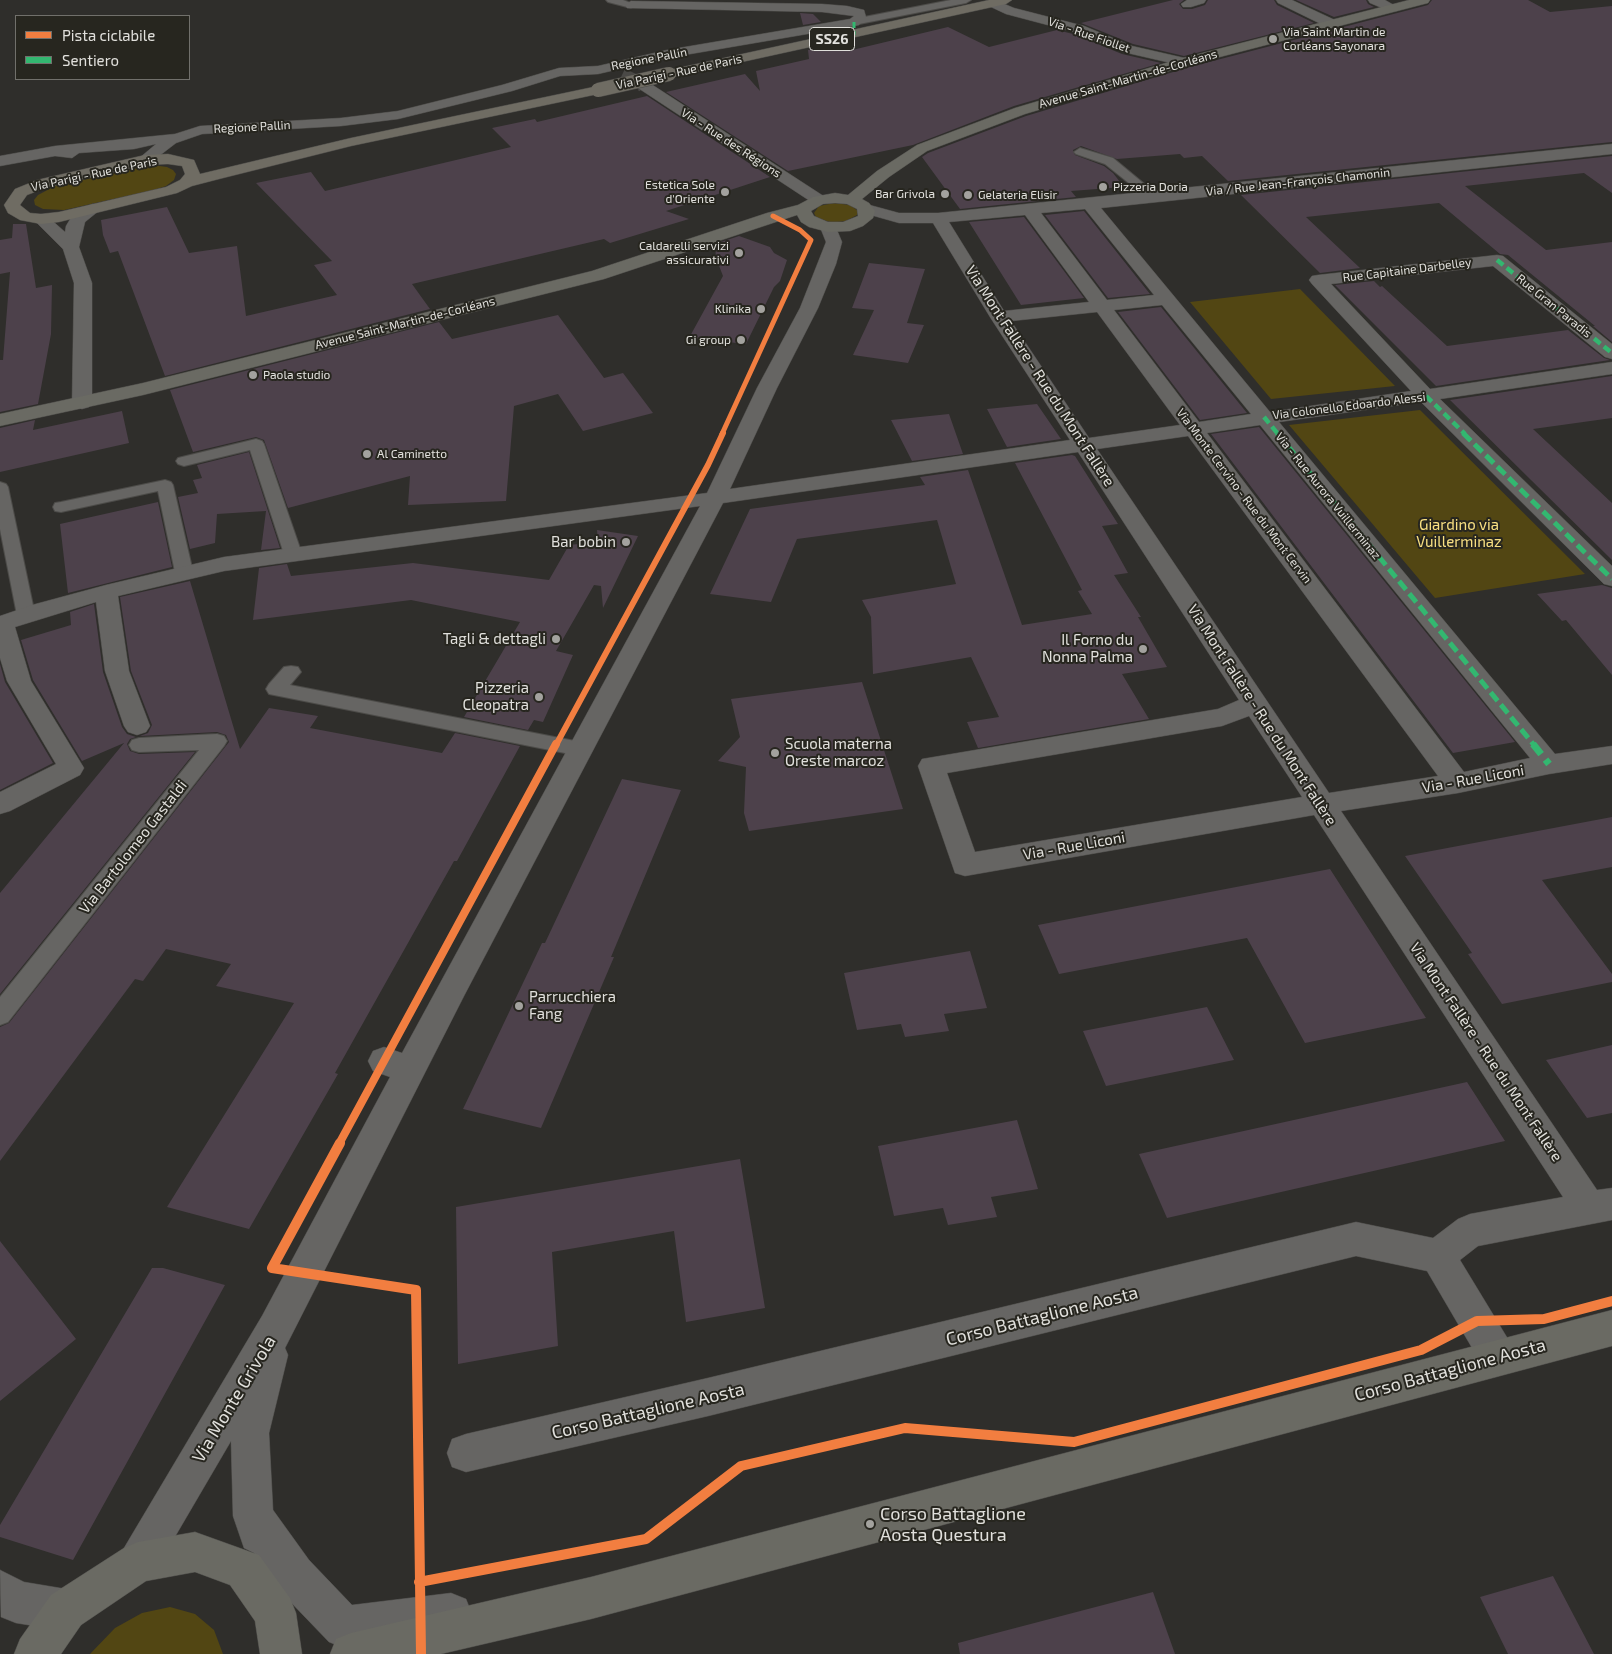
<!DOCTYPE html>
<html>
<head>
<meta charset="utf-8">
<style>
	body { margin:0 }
	#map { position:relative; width:1612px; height:1654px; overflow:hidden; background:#2f2e2b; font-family:"Exo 2",sans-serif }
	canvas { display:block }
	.legend { position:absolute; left:15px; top:15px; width:175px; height:65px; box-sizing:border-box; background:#27261f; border:1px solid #71706b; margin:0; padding:6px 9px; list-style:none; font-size:15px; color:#e1e0dc }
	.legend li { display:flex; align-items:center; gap:10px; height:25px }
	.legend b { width:25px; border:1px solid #71706b }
</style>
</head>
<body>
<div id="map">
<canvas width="1612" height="1654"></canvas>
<ul class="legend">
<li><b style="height:6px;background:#f27e40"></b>Pista ciclabile</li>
<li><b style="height:6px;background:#33b770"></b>Sentiero</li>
</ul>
</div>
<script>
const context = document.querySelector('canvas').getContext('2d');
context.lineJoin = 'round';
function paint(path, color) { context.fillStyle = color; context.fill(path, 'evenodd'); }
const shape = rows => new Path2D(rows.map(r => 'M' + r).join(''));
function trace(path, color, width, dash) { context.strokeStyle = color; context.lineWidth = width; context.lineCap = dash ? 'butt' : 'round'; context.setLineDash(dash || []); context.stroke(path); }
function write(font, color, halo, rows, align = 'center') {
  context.font = font + ' "Exo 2",sans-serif'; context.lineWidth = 4; context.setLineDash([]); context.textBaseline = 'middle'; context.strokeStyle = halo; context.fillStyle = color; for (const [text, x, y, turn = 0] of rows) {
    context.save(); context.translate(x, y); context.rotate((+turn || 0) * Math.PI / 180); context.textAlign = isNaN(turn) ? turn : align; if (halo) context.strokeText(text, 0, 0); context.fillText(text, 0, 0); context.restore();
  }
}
paint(shape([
	[152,165,167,167,173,170,176,174,174,180,166,186,154,190,64,210,43,209,35,205,34,200,38,195,55,186],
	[834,203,850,205,858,211,857,215,846,221,838,222,829,222,816,217,814,213,819,206],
	[1300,289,1395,386,1271,399,1190,302],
	[1420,410,1585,574,1435,598,1289,425],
	[170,1607,195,1614,214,1630,223,1654,90,1654,115,1628,142,1613]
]), '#524613');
paint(shape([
	[1173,0,1184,0,1179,4,1183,9,1192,9,1205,5,1208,0,1274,0,1277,5,1314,23,1184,56,1133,44,1081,23],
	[1296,0,1366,0,1368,4,1374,7,1334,17],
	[1432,0,1528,0,1550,12,1612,6,1612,142,1228,181,1202,156,1184,158,1180,154,1117,159,1081,146,1073,150,1075,155,1104,166,1113,173,1124,187,1071,191,1076,197,960,209,922,157,928,153,1026,116,1190,67,1428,5],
	[800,13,813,14,821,22,803,25],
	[948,27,989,47,1057,30,1073,34,1122,54,1161,63,1014,106,913,145,788,171,666,92,745,74,760,91,756,71,809,59,808,50,840,42,848,51],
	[647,96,770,177,666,211,689,219,610,243,604,239,412,284,430,309,165,376,118,251,110,253,103,235,101,220,167,207,189,253,237,246,246,316,337,295,314,265,332,261,256,183,311,172,325,191,511,147,492,128,535,119,537,122],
	[1612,156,1612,193,1584,173,1465,186,1546,250,1612,242,1612,342,1593,326,1595,326,1508,255,1500,254,1439,203,1306,217,1360,268,1320,273,1241,195],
	[1084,211,1150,294,1108,298,1045,215],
	[1024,217,1084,298,1021,305,969,222],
	[13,224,26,224,36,288,52,285,51,334,38,404,0,412,0,360,3,360,10,272,0,274,0,240,12,238],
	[739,236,770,247,774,253,787,260,780,281,774,287,746,344,689,338,723,276,716,258,715,244],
	[869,263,925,269,907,323,924,325,908,363,853,355,874,310,852,308],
	[1374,281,1380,287,1382,286,1447,346,1568,330,1604,358,1610,360,1436,386,1335,285],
	[1161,307,1182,333,1247,413,1200,420,1118,312],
	[558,315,604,378,623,373,653,413,583,431,558,394,514,406,506,501,408,505,410,476,288,508,264,440,256,437,193,452,170,390,439,322,452,339],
	[1612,376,1612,418,1533,429,1612,503,1612,560,1450,400],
	[1037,404,1061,439,1007,447,987,409],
	[122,411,129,443,0,472,0,428,35,420,33,430],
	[949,414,963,454,912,461,891,420],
	[1259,427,1515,742,1453,753,1211,434],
	[249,452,280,548,261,550,266,511,217,514,215,543,190,549,178,497,198,493,193,480,202,478,197,465],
	[1072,455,1075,456,1118,524,1102,526,1128,573,1114,575,1141,617,1138,617,1167,667,1122,674,1149,719,978,748,967,722,999,717,971,657,873,674,871,617,862,600,956,584,937,520,797,539,771,602,710,594,750,509,925,485,920,477,968,470,1022,625,1092,614,1078,591,1082,590,1015,463],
	[158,502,172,567,68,593,60,524],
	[597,530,638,536,603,608,601,586,594,585,556,651,573,655,543,722,534,720,528,730,464,717,520,622,411,600,253,620,259,568,287,564,291,576,413,563,549,580,569,545,598,542],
	[190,581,240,749,269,708,318,716,310,728,442,753,455,733,520,746,457,861,454,861,335,1073,338,1074,249,1229,167,1207,294,1003,216,986,231,964,166,949,143,981,135,979,0,1161,0,1027,9,1023,229,742,226,735,217,732,140,736,148,733,152,725,131,671,120,597],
	[1602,585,1612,588,1612,675,1566,620,1562,621,1537,594],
	[94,604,103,672,122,727,127,734,136,737,130,739,127,744,130,751,139,754,195,752,0,994,0,893,124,743,82,761,33,680,21,640,71,625,70,612],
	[0,664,5,682,53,763,0,790],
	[862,682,903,809,749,831,744,813,746,767,718,761,740,737,731,699],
	[622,779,681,790,611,957,614,957,541,1128,463,1109,542,943,545,943],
	[1612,817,1612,867,1542,880,1612,974,1612,982,1502,1004,1468,954,1472,953,1405,856],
	[1330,869,1426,1018,1305,1043,1247,938,1059,974,1038,925],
	[970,951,987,1008,944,1014,949,1031,905,1037,901,1024,857,1030,844,973],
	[1207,1007,1234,1060,1106,1086,1083,1031],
	[1612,1045,1612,1113,1587,1118,1546,1060],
	[1467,1082,1505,1141,1167,1218,1139,1154],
	[1017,1120,1038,1189,991,1197,997,1217,948,1225,943,1208,894,1216,878,1146],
	[740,1159,765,1308,686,1322,674,1231,552,1252,558,1346,458,1364,456,1207],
	[0,1241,76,1339,0,1401],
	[152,1268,163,1268,225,1285,73,1560,0,1537,0,1525],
	[1553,1576,1594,1654,1508,1654,1480,1597],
	[1153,1592,1175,1654,960,1654,958,1643]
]), '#4d414b');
trace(shape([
	[622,75,643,85]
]), '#4a4946', 14, [14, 7]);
const lane = shape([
	[606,0,623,0,636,5,631,8,608,2,606,0],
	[951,0,971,0,966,3,854,25,849,22,854,19,951,0],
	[1080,148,1113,158,1160,197,1158,200,1150,200,1105,164,1076,154,1074,152,1080,148],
	[256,439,262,441,264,444,302,554,299,558,293,559,287,558,284,554,250,450,184,466,178,464,176,461,178,458,256,439],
	[165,480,171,482,173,485,193,572,190,576,184,578,178,576,175,572,158,491,61,512,55,511,53,507,55,503,61,502,165,480],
	[0,482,6,484,8,487,35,615,32,619,26,621,20,619,17,615,0,529,0,482],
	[291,666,298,667,301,672,290,685,580,742,587,744,590,749,587,754,580,756,269,694,266,689,269,684,284,667,291,666],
	[217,734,224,736,227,741,224,746,8,1022,0,1025,0,997,199,750,139,752,132,750,129,745,132,740,139,738,217,734]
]);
const street = shape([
	[995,0,1014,8,1084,26,1132,46,1189,59,1191,62,1184,66,1123,52,1074,32,1006,14,991,7,989,4,995,0],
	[1187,0,1206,0,1204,3,1191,7,1183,7,1181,4,1187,0],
	[1276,0,1292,0,1337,21,1338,24,1337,27,1327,27,1278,3,1276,0],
	[1368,0,1385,0,1399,8,1397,11,1389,11,1370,3,1368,0],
	[631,1,822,4,847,6,864,10,866,17,859,25,854,26,667,58,598,74,560,76,512,91,398,119,341,126,202,134,176,143,150,163,145,165,140,163,137,160,156,144,134,149,79,153,72,158,55,156,0,166,0,156,55,146,175,134,200,126,341,118,398,111,502,85,559,68,598,66,667,50,850,19,854,16,822,12,627,8,625,5,631,1],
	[643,81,648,82,825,197,827,200,825,203,813,203,638,88,636,85,643,81],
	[1612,144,1612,154,1101,208,1270,412,1411,391,1312,284,1309,280,1312,276,1318,275,1497,255,1503,256,1612,344,1612,359,1605,357,1493,266,1331,284,1430,389,1612,362,1612,374,1440,399,1612,566,1612,586,1604,584,1421,402,1279,422,1555,754,1612,746,1612,764,1549,774,1458,793,1341,811,1597,1190,1612,1188,1612,1220,1478,1246,1460,1260,1511,1344,1517,1357,1511,1370,1498,1376,1485,1370,1427,1271,1356,1256,708,1416,466,1472,452,1467,447,1453,452,1439,466,1434,708,1378,1356,1222,1433,1238,1458,1219,1470,1214,1563,1197,1314,815,965,876,955,873,918,766,922,759,1218,709,1239,700,1078,452,723,503,465,994,285,1348,288,1355,269,1433,273,1510,309,1560,352,1605,451,1593,466,1599,472,1614,466,1629,451,1635,344,1648,329,1642,279,1590,254,1553,244,1548,233,1516,231,1441,152,1576,138,1582,124,1576,118,1562,124,1548,262,1316,390,1077,373,1071,368,1061,373,1051,384,1047,402,1053,700,506,224,571,118,596,129,671,150,726,146,732,137,735,128,732,124,726,105,671,96,602,15,627,31,681,84,768,80,775,10,811,0,814,0,792,56,764,7,681,0,658,0,616,32,605,106,585,224,557,707,493,757,388,800,308,826,242,820,227,822,223,828,222,834,223,842,242,836,264,818,308,777,388,730,489,1070,440,990,317,933,223,899,223,860,212,858,209,860,206,866,204,899,213,938,213,1612,144],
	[1085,209,1154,295,1107,300,1041,213,1085,209],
	[1025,215,1089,302,1004,311,949,222,1025,215],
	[1162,305,1251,414,1199,422,1114,310,1162,305],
	[1097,312,1180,425,1089,438,1011,321,1097,312],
	[1260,425,1530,758,1464,772,1207,433,1260,425],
	[1188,436,1438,776,1329,793,1097,449,1188,436],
	[1249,716,1302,797,975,852,947,773,1222,726,1249,716],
	[93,204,99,206,101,209,85,222,79,247,92,283,92,403,89,407,82,409,75,407,72,403,74,283,63,249,33,219,35,216,41,214,47,216,65,232,66,226,72,216,87,206,93,204],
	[0,1570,24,1582,66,1589,81,1595,87,1610,81,1625,66,1631,16,1623,1,1617,0,1570]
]);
const secondary = shape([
	[1409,0,1430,0,1428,3,1189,65,1025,114,927,151,889,177,862,199,869,203,875,211,873,218,863,226,850,231,828,232,809,227,801,222,797,215,604,279,143,395,0,426,0,414,143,383,592,271,767,213,798,205,813,197,835,193,848,195,877,171,917,145,1015,108,1179,59,1409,0],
	[835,203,847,204,857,209,858,216,843,222,828,222,814,216,811,211,823,204,835,203],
	[1612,1310,1612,1346,591,1619,441,1654,330,1654,336,1639,351,1633,591,1577,1612,1310],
	[195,1532,259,1555,290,1598,296,1613,302,1654,260,1654,255,1621,230,1585,195,1572,146,1581,81,1625,61,1654,14,1654,20,1639,51,1595,124,1548,138,1542,195,1532]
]);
const primary = shape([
	[989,0,1012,0,1006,4,669,78,662,74,669,70,989,0],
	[598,86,605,90,603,93,351,146,219,179,192,186,177,193,59,222,41,224,20,220,8,213,4,205,15,189,37,180,145,155,168,154,194,160,200,174,351,138,598,86],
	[168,164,182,166,185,174,180,180,166,187,59,212,41,214,30,213,20,205,27,195,48,187,145,165,168,164]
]);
trace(lane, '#4c4b48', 2);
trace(street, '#4c4b48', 1);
trace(secondary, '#4c4b48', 1);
trace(primary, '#4c4b48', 1);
paint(lane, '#666563');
paint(street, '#666563');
paint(secondary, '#6a6a63');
paint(primary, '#6f6c63');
const primaryBridge = shape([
	[598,90,669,74]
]);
trace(primaryBridge, '#4c4b48', 15, []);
trace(primaryBridge, '#6f6c63', 14);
trace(shape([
	[854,22,854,35]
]), '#33b770', 3, [6, 3]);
trace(shape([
	[1497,260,1612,353],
	[1426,396,1465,434],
	[1264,417,1278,434]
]), '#33b770', 4.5, [8, 4.5]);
trace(shape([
	[1277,433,1534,745],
	[1463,433,1612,579]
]), '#33b770', 5, [11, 5]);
trace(shape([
	[1533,744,1549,764]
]), '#33b770', 7, [13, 7]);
trace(shape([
	[722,434,811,240,800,230,773,216]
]), '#f27e40', 5);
trace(shape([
	[556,745,708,465,723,433]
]), '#f27e40', 6);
trace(shape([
	[339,1144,556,744]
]), '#f27e40', 8);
trace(shape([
	[340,1143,272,1268,416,1290,421,1654],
	[419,1582,646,1539,741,1466,905,1428,1074,1442,1421,1350,1477,1321,1544,1319,1612,1301]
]), '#f27e40', 10);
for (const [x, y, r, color] of [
	[1273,39,5,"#a3a29e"],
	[1103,187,5,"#a3a29e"],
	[725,192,5,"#a3a29e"],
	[945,194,5,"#a3a29e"],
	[968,195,5,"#a3a29e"],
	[739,253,5,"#a3a29e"],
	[761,309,5,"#a3a29e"],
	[741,340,5,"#a3a29e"],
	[253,375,5,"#a3a29e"],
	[367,454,5,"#a3a29e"],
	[626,542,5,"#a3a29e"],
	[556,639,5,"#a3a29e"],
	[1143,649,5,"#a3a29e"],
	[539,697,5,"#a3a29e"],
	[775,753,5,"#a3a29e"],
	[519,1006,5,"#a3a29e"],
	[870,1524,5,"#a3a29e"]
]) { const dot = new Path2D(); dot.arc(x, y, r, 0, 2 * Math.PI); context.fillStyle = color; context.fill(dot); trace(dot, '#27261f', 2); }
write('12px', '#e1e0dc', '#27261f', [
	["Via Saint Martin de",1283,32],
	["Corléans Sayonara",1283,46],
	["Estetica Sole",715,185,"right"],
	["d'Oriente",715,199,"right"],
	["Pizzeria Doria",1113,187],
	["Bar Grivola",935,194,"right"],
	["Gelateria Elisir",978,195],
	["Caldarelli servizi",729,246,"right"],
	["assicurativi",729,260,"right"],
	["Klinika",751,309,"right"],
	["Gi group",731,340,"right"],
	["Paola studio",263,375],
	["Al Caminetto",377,454]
], 'left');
write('12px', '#e1e0dc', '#27261f', [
	["Via - Rue Fiollet",1089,35,19],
	["Regione Pallin",649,59,-11],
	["Via Parigi - Rue de Paris",679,72,-12],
	["Avenue Saint-Martin-de-Corléans",1128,79,-16],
	["Regione Pallin",252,127,-3],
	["Via - Rue des Régions",731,143,33],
	["Via Parigi - Rue de Paris",94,174,-12],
	["Via / Rue Jean-François Chamonin",1298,182,-6],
	["Rue Capitaine Darbelley",1407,270,-7],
	["Rue Gran Paradis",1554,306,39],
	["Avenue Saint-Martin-de-Corléans",405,323,-14],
	["Via Colonello Edoardo Alessi",1349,406,-7],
	["Via Monte Cervino - Rue du Mont Cervin",1244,496,53],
	["Via - Rue Aurora Vuillerminaz",1328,496,51]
]);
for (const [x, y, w] of [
	[832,39,45]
]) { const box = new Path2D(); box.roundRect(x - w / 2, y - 11.5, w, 23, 4); context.fillStyle = '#27261f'; context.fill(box); trace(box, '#e1e0dc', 1); }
write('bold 14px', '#e1e0dc', null, [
	["SS26",832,39]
]);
write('15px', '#e1e0dc', '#27261f', [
	["Via Mont Fallère - Rue du Mont Fallère",1040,376,57],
	["Via Mont Fallère - Rue du Mont Fallère",1262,715,57],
	["Via - Rue Liconi",1473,779,-10],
	["Via - Rue Liconi",1074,846,-10],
	["Via Bartolomeo Gastaldi",133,847,-52],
	["Via Mont Fallère - Rue du Mont Fallère",1486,1052,56]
]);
write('15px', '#f9e082', '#27261f', [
	["Giardino via",1459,525],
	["Vuillerminaz",1459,542]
]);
write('15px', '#e1e0dc', '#27261f', [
	["Bar bobin",616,542],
	["Tagli & dettagli",546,639],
	["Il Forno du",1133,640],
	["Nonna Palma",1133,657],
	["Pizzeria",529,688],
	["Cleopatra",529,705],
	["Scuola materna",785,744,"left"],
	["Oreste marcoz",785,761,"left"],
	["Parrucchiera",529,997,"left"],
	["Fang",529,1014,"left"]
], 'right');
write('18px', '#e1e0dc', '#27261f', [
	["Corso Battaglione Aosta",1042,1316,-14],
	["Corso Battaglione Aosta",1450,1370,-15],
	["Via Monte Grivola",234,1399,-59],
	["Corso Battaglione Aosta",648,1411,-13]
]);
write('18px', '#e1e0dc', '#27261f', [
	["Corso Battaglione",880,1514],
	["Aosta Questura",880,1535]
], 'left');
</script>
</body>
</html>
